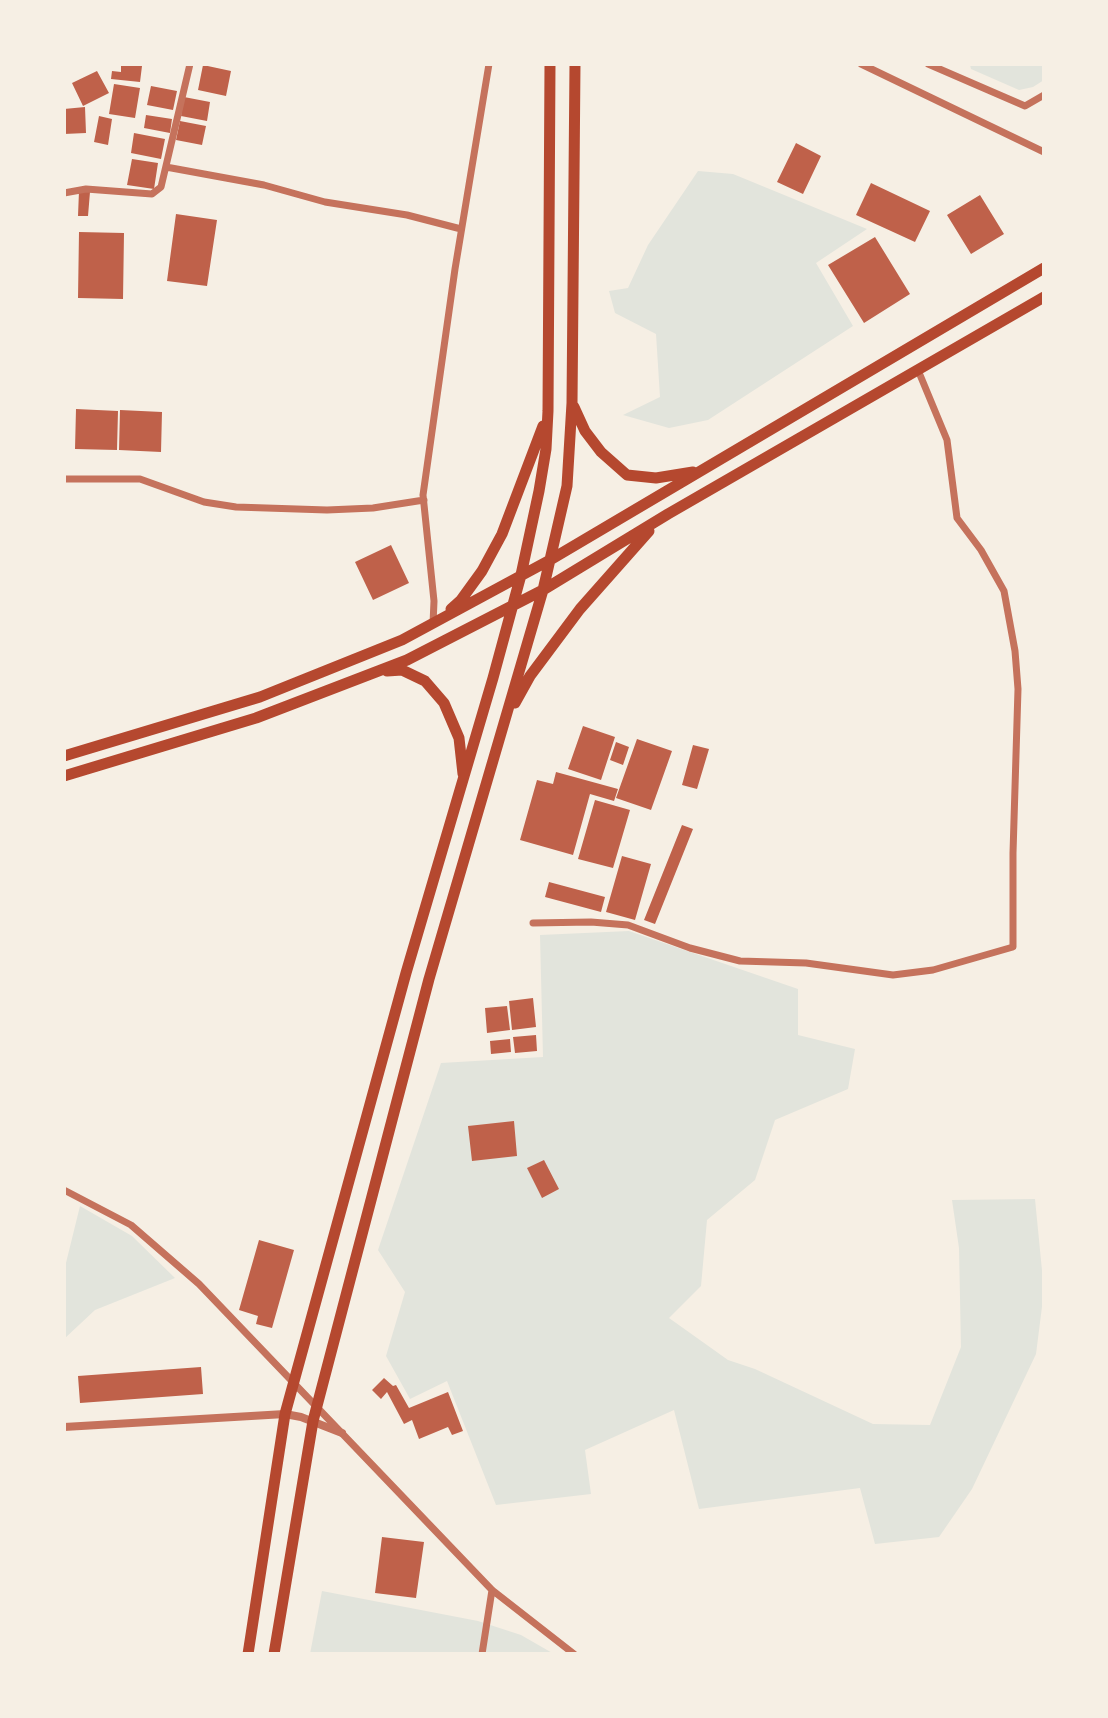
<!DOCTYPE html>
<html>
<head>
<meta charset="utf-8">
<style>
	body { margin:0 }
	#map { position:relative; width:1108px; height:1718px; overflow:hidden; background:#f6efe4; font-family:Cabin,sans-serif }
	canvas { display:block }
	.frame { position:absolute; inset:0; border:66px solid #f6efe4; pointer-events:none }
</style>
</head>
<body>
<div id="map">
<canvas width="1108" height="1718"></canvas>
<div class="frame"></div>
</div>
<script>
const context = document.querySelector('canvas').getContext('2d');
context.lineJoin = 'round';
function paint(path, color) { context.fillStyle = color; context.fill(path, 'evenodd'); }
const shape = rows => new Path2D(rows.map(r => 'M' + r).join(''));
function trace(path, color, width, dash) { context.strokeStyle = color; context.lineWidth = width; context.lineCap = dash ? 'butt' : 'round'; context.setLineDash(dash || []); context.stroke(path); }
paint(shape([
	[1044,64,1044,80,1033,87,1019,90,971,69,970,65],
	[698,171,733,174,867,229,816,263,853,326,708,420,669,428,623,415,660,397,656,334,615,313,609,291,628,288,648,245],
	[629,931,798,989,798,1035,855,1049,848,1089,775,1120,755,1180,707,1220,701,1286,669,1318,728,1360,755,1369,873,1424,930,1425,961,1347,959,1248,952,1200,1035,1199,1044,1291,1036,1354,972,1489,939,1537,875,1544,860,1488,699,1509,674,1410,585,1450,591,1494,496,1505,447,1381,410,1399,386,1356,405,1292,378,1250,441,1063,543,1057,540,935],
	[80,1206,132,1236,175,1278,95,1310,64,1339,64,1271],
	[322,1591,478,1621,521,1635,554,1654,310,1654]
]), '#e2e4dc');
paint(shape([
	[121,64,142,66,140,82,111,79,112,71,121,72],
	[203,65,231,71,226,96,198,90],
	[97,71,109,93,83,106,72,83],
	[114,84,140,88,135,118,109,114],
	[151,86,177,91,173,110,147,105],
	[184,97,210,102,207,121,181,116],
	[85,107,86,133,64,134,64,109],
	[146,115,172,119,170,133,144,128],
	[99,116,112,119,108,145,94,142],
	[180,121,206,126,202,145,176,140],
	[134,133,165,139,161,159,131,153],
	[796,143,821,156,803,194,777,182],
	[132,159,158,163,154,189,127,185],
	[871,183,930,211,915,242,856,215],
	[79,191,90,192,88,216,78,216],
	[980,195,1004,234,971,254,947,215],
	[176,214,217,220,207,286,167,281],
	[79,232,124,233,123,299,78,298],
	[875,237,910,294,864,323,828,265],
	[76,409,118,411,117,450,75,449],
	[120,410,162,412,161,452,119,450],
	[391,545,409,583,373,600,355,562],
	[583,726,615,737,601,780,568,769],
	[637,739,672,751,651,810,616,798],
	[616,742,629,747,623,765,610,760],
	[693,745,709,749,697,789,682,785],
	[556,772,618,789,614,801,590,794,573,855,520,840,537,780,553,784],
	[595,800,630,810,613,868,578,859],
	[682,825,693,829,655,924,644,920],
	[622,856,651,864,635,920,606,912],
	[549,882,605,897,601,912,545,897],
	[533,998,536,1027,512,1030,509,1001],
	[507,1006,510,1030,487,1033,485,1008],
	[536,1035,537,1051,515,1053,513,1037],
	[510,1039,511,1052,491,1054,490,1041],
	[514,1121,517,1156,472,1161,468,1126],
	[544,1160,559,1189,542,1198,527,1168],
	[259,1240,294,1250,272,1328,256,1324,258,1316,239,1310],
	[201,1367,203,1394,80,1403,78,1376],
	[384,1378,393,1386,396,1385,409,1408,448,1392,463,1431,452,1435,448,1427,419,1439,412,1420,404,1424,387,1392,381,1399,372,1390],
	[382,1537,424,1542,416,1598,375,1593]
]), '#bf614a');
trace(shape([
	[861,64,1044,152],
	[928,64,1025,106,1044,95],
	[166,167,264,185,325,202,407,215,461,229],
	[64,193,86,189,152,194,161,187,190,64],
	[64,479,140,479,204,502,236,507,327,510,373,508,424,500],
	[433,624,434,601,423,495,455,269,489,64],
	[533,923,591,922,628,925,690,948,740,961,806,963,893,975,933,970,1013,947,1013,853,1018,689,1015,651,1004,591,981,550,957,518,947,440,918,370],
	[64,1190,131,1225,199,1284,492,1590,574,1654],
	[482,1654,492,1590]
]), '#c5725c', 7);
trace(shape([
	[64,1427,285,1414,301,1417,342,1433]
]), '#c5725c', 8);
trace(shape([
	[574,407,585,431,601,452,627,475,656,478,693,472],
	[451,609,461,600,482,571,502,534,543,426],
	[387,671,402,670,425,681,444,703,459,738,463,774],
	[515,703,530,676,580,609,649,531],
	[64,756,260,697,402,640,550,560,1044,268],
	[64,776,256,718,407,660,543,590,668,514,1044,297],
	[248,1654,285,1414,406,973,493,678,521,575,539,491,546,449,548,411,550,64],
	[274,1654,313,1421,429,979,543,590,567,486,572,403,575,64]
]), '#b5482f', 11);
</script>
</body>
</html>
